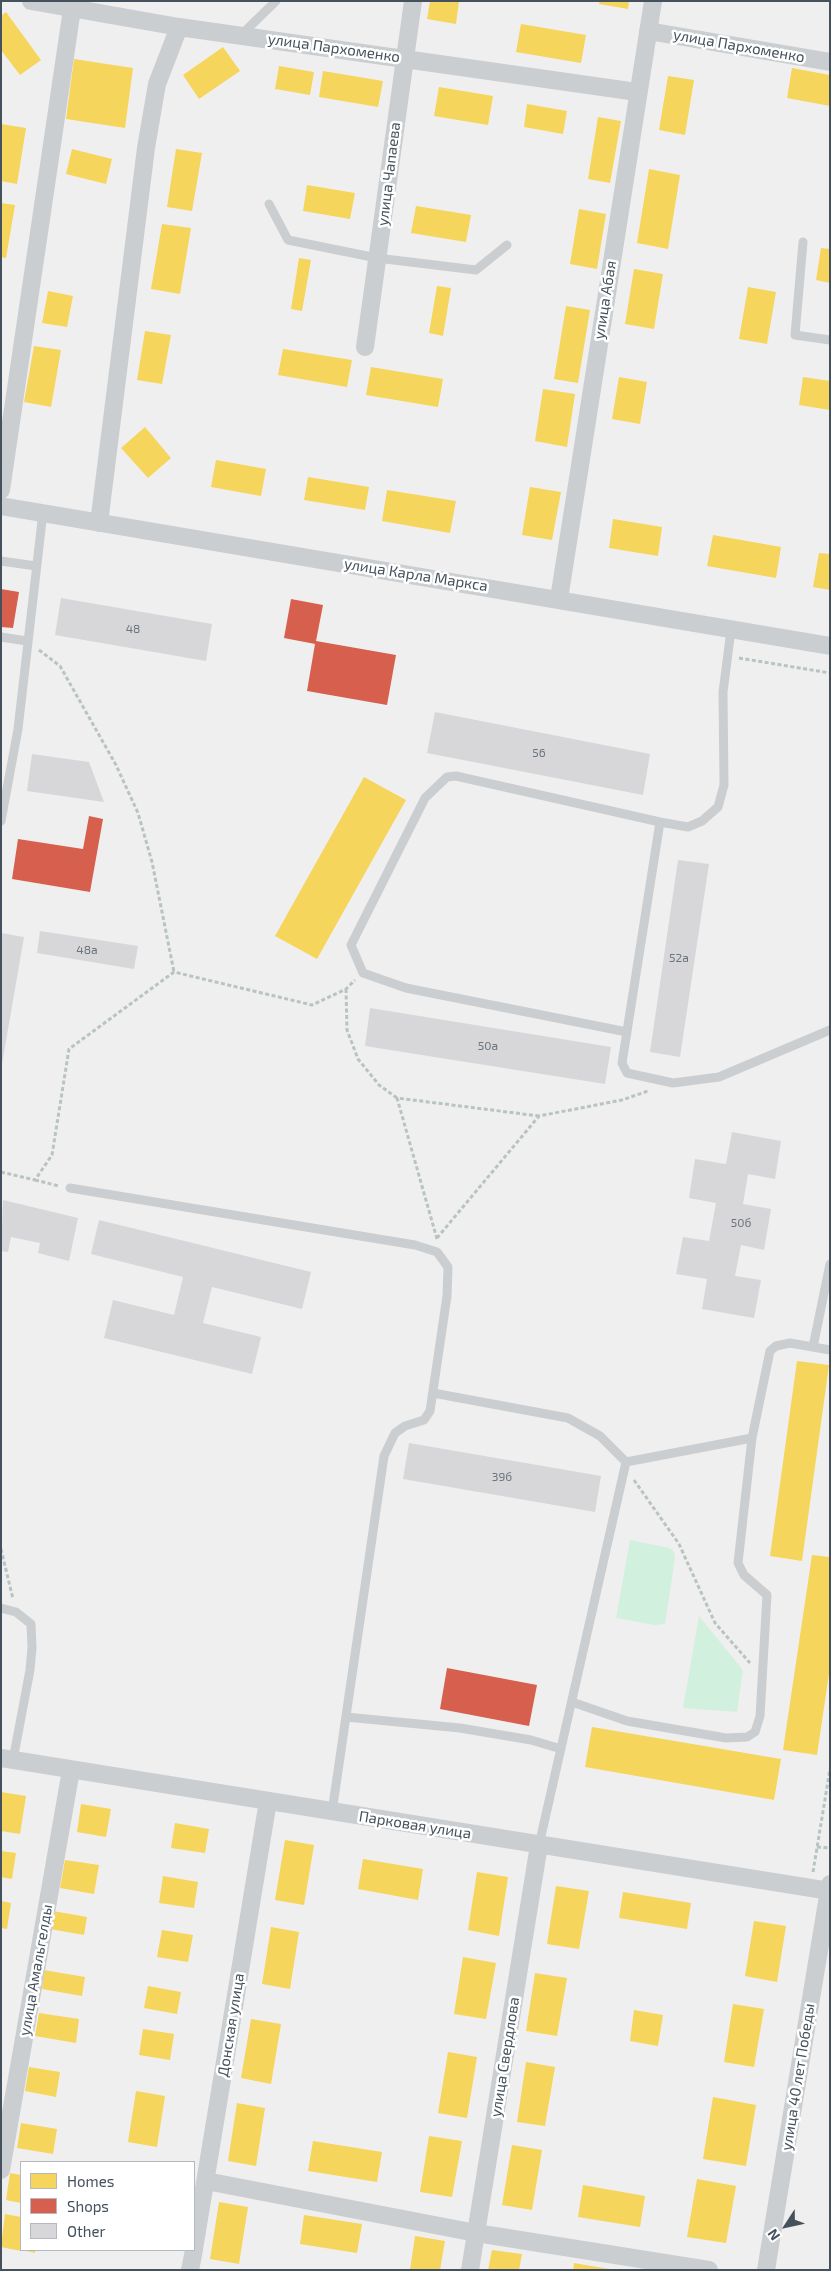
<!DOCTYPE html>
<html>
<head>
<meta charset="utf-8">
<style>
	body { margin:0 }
	#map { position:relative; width:831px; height:2271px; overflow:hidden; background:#f0efef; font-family:"Exo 2",sans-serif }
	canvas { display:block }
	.frame { position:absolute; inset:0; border:2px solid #45515d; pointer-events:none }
	.legend { position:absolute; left:20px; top:2161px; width:175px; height:90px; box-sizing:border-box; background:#fff; border:1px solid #b5b9be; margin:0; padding:6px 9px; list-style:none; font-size:15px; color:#45515d }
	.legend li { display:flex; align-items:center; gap:10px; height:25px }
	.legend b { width:25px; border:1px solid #b5b9be }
	.north { position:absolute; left:761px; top:2201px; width:50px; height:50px; -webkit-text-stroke:4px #fff; paint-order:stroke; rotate:235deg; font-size:14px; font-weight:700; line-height:20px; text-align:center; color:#45515d }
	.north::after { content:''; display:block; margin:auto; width:18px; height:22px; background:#45515d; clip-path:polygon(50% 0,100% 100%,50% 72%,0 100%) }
</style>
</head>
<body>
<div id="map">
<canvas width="831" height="2271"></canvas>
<div class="frame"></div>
<ul class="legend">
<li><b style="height:14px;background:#f6d55c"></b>Homes</li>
<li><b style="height:14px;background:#d6604d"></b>Shops</li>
<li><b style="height:14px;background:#d7d7d9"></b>Other</li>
</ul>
<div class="north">N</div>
</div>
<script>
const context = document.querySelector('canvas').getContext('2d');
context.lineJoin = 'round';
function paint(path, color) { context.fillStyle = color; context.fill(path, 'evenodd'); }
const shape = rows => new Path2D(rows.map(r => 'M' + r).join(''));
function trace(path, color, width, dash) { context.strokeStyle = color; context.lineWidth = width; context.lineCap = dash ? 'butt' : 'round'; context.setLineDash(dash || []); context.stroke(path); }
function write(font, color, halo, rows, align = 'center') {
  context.font = font + ' "Exo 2",sans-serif'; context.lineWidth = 5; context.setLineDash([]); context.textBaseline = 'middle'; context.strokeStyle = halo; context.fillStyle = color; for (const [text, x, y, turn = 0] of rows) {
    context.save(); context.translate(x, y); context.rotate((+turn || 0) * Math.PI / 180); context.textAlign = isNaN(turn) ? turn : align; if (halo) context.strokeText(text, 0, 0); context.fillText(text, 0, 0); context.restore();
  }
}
paint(shape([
	[630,1540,670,1548,674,1552,675,1558,665,1624,654,1625,616,1618],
	[699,1616,743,1670,737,1712,683,1708]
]), '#d2f0de');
paint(shape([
	[430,1,459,1,456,24,427,19],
	[600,1,629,1,628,9,599,4],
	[6,12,41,60,20,75,1,50,1,16],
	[521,24,586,35,581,63,516,52],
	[223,47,240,71,199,99,183,75],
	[74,59,133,68,125,128,66,119],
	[279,66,314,72,310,95,275,89],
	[792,68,830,75,830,106,787,98],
	[323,71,383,81,378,107,319,97],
	[668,76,694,80,685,135,659,130],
	[439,87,493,96,488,125,434,116],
	[527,104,567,111,563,134,524,127],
	[598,117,621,121,610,183,588,179],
	[1,124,26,128,17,184,1,181],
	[72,149,112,159,106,184,66,174],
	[176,149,202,153,192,211,167,207],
	[649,169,680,175,668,249,637,243],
	[307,185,355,193,350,219,303,211],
	[1,203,15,205,6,258,1,257],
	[416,206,471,215,466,242,411,233],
	[579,209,606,214,597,269,570,264],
	[162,224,191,228,180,294,151,289],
	[821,248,830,249,830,283,816,280],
	[299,258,311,260,302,311,291,309],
	[634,269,663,274,654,329,625,324],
	[437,286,451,288,443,336,429,333],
	[748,287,776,292,767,344,739,339],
	[48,291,73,296,67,327,42,323],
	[566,306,590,310,578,383,554,379],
	[145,331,171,335,162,384,137,380],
	[34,346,61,350,51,407,24,402],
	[283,349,352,360,347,387,278,375],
	[371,367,443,379,438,407,366,395],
	[619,377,647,382,640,424,612,419],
	[803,377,830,381,830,410,799,405],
	[543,389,575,394,567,447,535,441],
	[145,427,171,458,148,478,121,448],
	[216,460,266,469,261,496,211,487],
	[308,477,369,487,365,510,304,500],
	[530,487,561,492,552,540,522,535],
	[387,490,456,501,450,533,382,521],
	[613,519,662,527,658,556,609,548],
	[713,535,781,547,776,578,707,566],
	[819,553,830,554,830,590,813,587],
	[364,777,406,800,317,959,275,936],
	[797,1361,829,1365,802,1561,770,1556],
	[812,1555,830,1557,830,1667,817,1755,783,1750],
	[592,1727,781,1759,774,1800,585,1767],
	[1,1792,26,1796,20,1834,1,1831],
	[81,1804,111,1809,106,1837,77,1832],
	[175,1823,209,1829,205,1853,171,1848],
	[285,1840,314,1845,304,1905,275,1900],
	[1,1851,16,1853,12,1879,1,1877],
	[363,1859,423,1869,418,1900,358,1889],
	[65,1860,99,1865,94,1894,60,1888],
	[477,1872,508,1877,499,1936,468,1930],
	[163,1876,198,1882,194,1908,159,1903],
	[556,1886,589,1891,579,1949,547,1944],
	[623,1892,691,1903,687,1929,619,1918],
	[1,1901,11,1903,7,1929,1,1928],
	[53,1911,87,1917,84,1935,50,1929],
	[754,1921,786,1926,777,1982,745,1976],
	[271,1927,299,1932,290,1989,262,1984],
	[162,1930,193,1935,188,1962,157,1957],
	[463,1957,496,1963,486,2019,454,2014],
	[44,1970,85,1977,82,1996,42,1989],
	[535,1973,567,1978,557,2036,526,2031],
	[148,1986,181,1992,177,2014,144,2008],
	[733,2004,764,2009,754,2067,724,2062],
	[634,2010,663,2015,658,2046,630,2041],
	[39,2013,79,2019,76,2043,35,2036],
	[251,2019,281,2024,271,2084,241,2078],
	[143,2029,174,2034,170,2060,139,2055],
	[448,2052,477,2057,467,2118,438,2113],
	[526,2062,555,2067,545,2126,517,2122],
	[29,2067,60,2072,56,2097,25,2091],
	[136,2091,165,2096,157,2147,128,2142],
	[713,2097,756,2105,746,2166,703,2159],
	[237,2103,265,2108,256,2166,228,2161],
	[21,2123,57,2129,53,2154,17,2148],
	[429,2136,462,2141,452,2197,420,2192],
	[313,2141,382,2152,377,2182,308,2171],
	[512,2145,542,2150,532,2210,502,2205],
	[10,2173,21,2175,21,2203,6,2200],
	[697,2179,736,2186,726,2243,687,2237],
	[583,2185,645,2196,640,2227,578,2217],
	[219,2202,248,2207,239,2264,210,2259],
	[5,2214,21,2217,21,2251,1,2247],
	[304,2215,362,2224,357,2253,300,2244],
	[415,2236,445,2241,440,2270,410,2270],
	[22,2250,35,2250,35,2253],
	[492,2250,522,2254,519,2270,488,2270],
	[574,2263,609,2269,609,2270,573,2270]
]), '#f6d55c');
paint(shape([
	[1,589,19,592,13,628,1,627],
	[291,599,323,605,316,641,396,655,387,705,307,691,315,644,284,638],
	[89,816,103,819,90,892,12,879,18,839,83,849],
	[447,1668,537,1685,529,1726,440,1709]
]), '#d6604d');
paint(shape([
	[61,598,212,624,206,661,55,635],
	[435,712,650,754,643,795,427,753],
	[32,754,89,762,104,802,27,791],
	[678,860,709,864,680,1057,650,1052],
	[40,931,138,946,134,969,37,953],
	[1,933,24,937,2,1064,1,1064],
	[370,1008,611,1047,605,1084,365,1046],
	[732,1132,781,1141,775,1179,748,1174,743,1204,771,1209,764,1250,741,1245,735,1276,761,1280,754,1318,702,1309,707,1279,676,1274,683,1237,709,1241,716,1203,689,1198,695,1159,726,1164],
	[3,1200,78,1218,69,1261,38,1253,40,1243,11,1237,8,1252,1,1251],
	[99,1220,311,1272,302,1309,212,1287,203,1323,261,1337,252,1374,104,1338,113,1300,174,1315,183,1277,91,1254],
	[409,1443,601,1476,595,1512,403,1479]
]), '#d7d7d9');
trace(shape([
	[39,650,60,666,116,765,138,813,152,862,174,972],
	[739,658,830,673],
	[346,989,347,1030,358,1059,379,1085,397,1098],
	[1,1172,35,1180,52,1155,69,1049,174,972,312,1005,346,989,355,980],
	[35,1180,59,1186],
	[437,1238,539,1116,622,1100,648,1091],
	[437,1239,397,1098,539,1116],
	[634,1480,679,1544,715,1623,750,1663],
	[1,1549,13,1599],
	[817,1847,830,1848],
	[813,1872,830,1769]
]), '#b8c4c1', 3, [4, 2.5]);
trace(shape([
	[241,35,276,1],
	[269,204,288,240,377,258,476,270,507,245],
	[803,242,795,335,830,340],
	[1,561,36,566],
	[1,637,27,641],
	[1,821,18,729,43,512],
	[660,822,622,1063,627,1073,673,1083,719,1077,830,1030],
	[627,1032,406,988,363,973,351,945,425,798,447,777,456,776,660,822,688,827,702,821,718,807,724,785,723,692,731,630],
	[70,1188,415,1245,437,1252,448,1267,447,1296,430,1411,424,1420,405,1426,395,1433,384,1456,332,1812],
	[813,1347,830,1264],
	[433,1393,568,1418,600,1436,626,1462,539,1845],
	[626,1462,752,1438,770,1351,776,1346,790,1343,830,1350],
	[1,1608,16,1612,31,1624,32,1648,30,1670,13,1760],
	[572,1702,627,1721,726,1738,747,1737,755,1732,760,1716,767,1595,744,1575,738,1563,752,1438],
	[346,1717,460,1728,531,1740,561,1749]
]), '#cbced0', 9);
trace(shape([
	[31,1,179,27,637,92],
	[648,31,830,62],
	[365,347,413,1],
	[1,490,72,9],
	[1,506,830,646],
	[99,523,146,148,157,84,179,27],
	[559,599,653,1],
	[1,1758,830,1891],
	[1,2170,71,1770],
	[206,2181,476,2233,709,2270],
	[194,2249,268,1801],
	[190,2270,194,2250],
	[470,2270,539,1845],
	[766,2270,830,1884]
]), '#cbced0', 18);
write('12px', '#6b747d', null, [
	["48",133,629],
	["56",539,753],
	["48а",87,950],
	["52а",679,958],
	["50а",488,1046],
	["50б",741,1223],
	["39б",502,1477]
]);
write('15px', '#45515d', '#fff', [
	["улица Пархоменко",739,46,10],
	["улица Пархоменко",334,48,8],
	["улица Чапаева",389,174,-83],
	["улица Абая",605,300,-81],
	["улица Карла Маркса",416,575,9],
	["Парковая улица",415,1825,9],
	["улица Амальгелды",36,1970,-80],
	["Донская улица",231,2025,-81],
	["улица Свердлова",505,2057,-81],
	["улица 40 лет Победы",798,2077,-81]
]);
</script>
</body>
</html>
